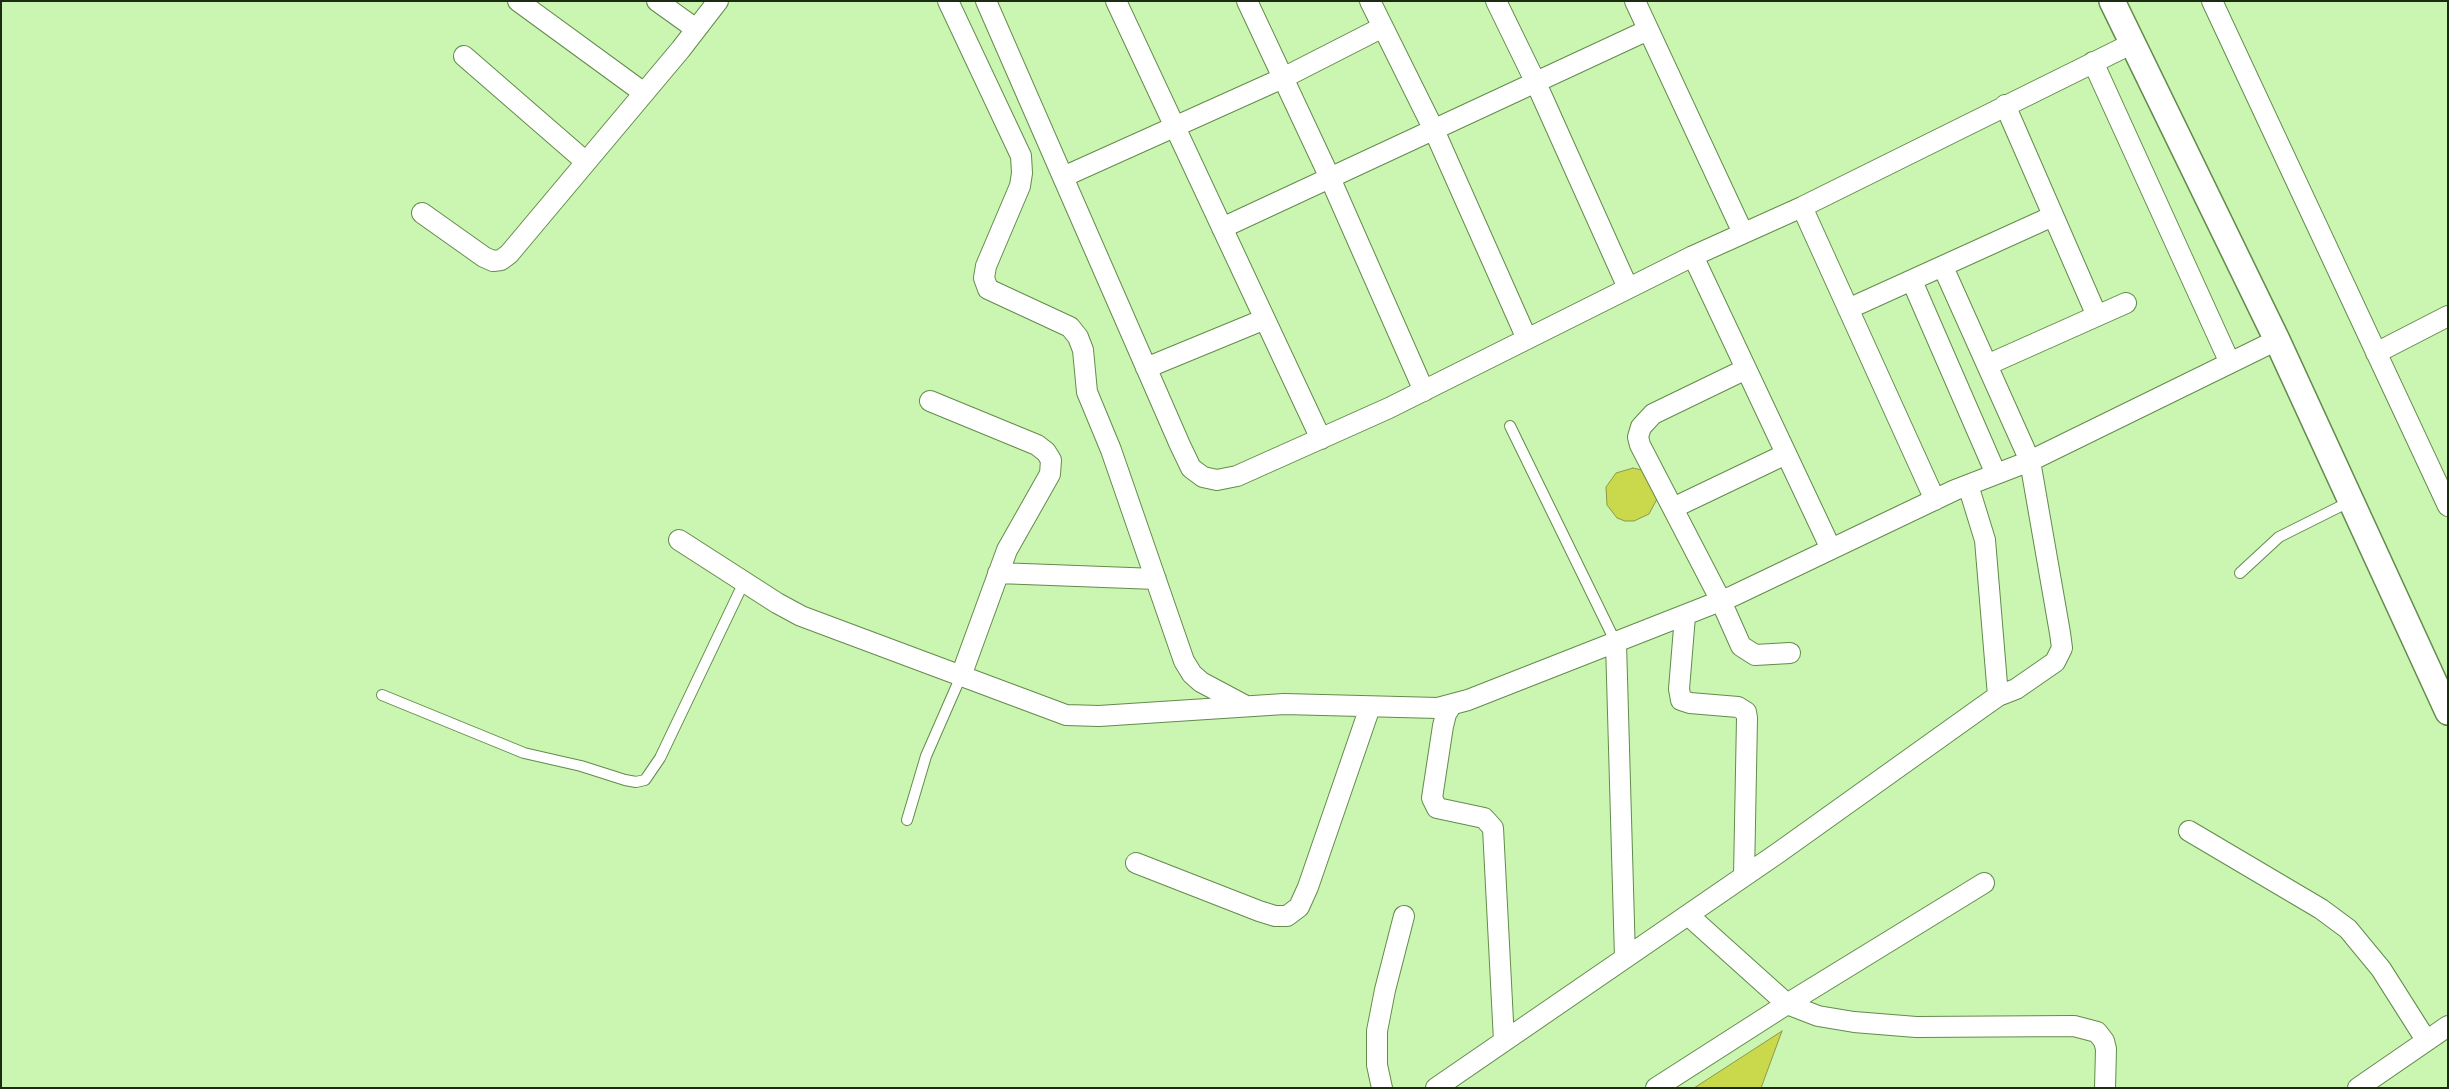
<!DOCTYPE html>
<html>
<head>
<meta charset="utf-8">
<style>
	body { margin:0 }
	#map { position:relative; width:2449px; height:1089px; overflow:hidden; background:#caf6b1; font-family:Barlow,sans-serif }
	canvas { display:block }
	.frame { position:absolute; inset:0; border:2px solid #1c2c12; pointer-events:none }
</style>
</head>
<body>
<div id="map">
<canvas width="2449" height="1089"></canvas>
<div class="frame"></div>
</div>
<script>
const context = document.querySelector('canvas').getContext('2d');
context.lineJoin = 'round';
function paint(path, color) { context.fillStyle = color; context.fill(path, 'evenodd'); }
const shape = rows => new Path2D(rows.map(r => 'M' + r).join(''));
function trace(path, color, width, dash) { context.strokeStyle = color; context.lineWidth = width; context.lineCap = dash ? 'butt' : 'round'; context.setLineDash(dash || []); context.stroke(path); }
const building = shape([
	[1633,468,1642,470,1657,499,1649,514,1634,521,1625,521,1617,518,1607,505,1606,487,1616,473,1633,468],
	[1782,1031,1761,1088,1694,1088,1782,1031]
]);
paint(building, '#cad84c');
trace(building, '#90984b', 1);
const service = shape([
	[1510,426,1616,643],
	[2240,573,2279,537,2351,501],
	[382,695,524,753,581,766,625,780,636,782,645,780,660,758,744,582],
	[907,820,926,756,961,676]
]);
const minor = shape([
	[518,1,644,93],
	[657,1,696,29],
	[948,1,1021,156,1022,173,1020,186,986,266,984,278,988,289,1070,327,1078,337,1083,350,1087,392,1111,450,1184,661,1192,674,1201,682,1246,706],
	[986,1,1180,445,1191,468,1203,477,1217,480,1237,476,1389,408,1693,256,1802,207,2133,43],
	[1116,1,1321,439],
	[1247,1,1330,178,1424,391],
	[1370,1,1434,130,1527,339],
	[1496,1,1536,83,1628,288],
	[1635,1,1743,233],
	[2212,1,2448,506],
	[464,56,586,162],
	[2093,62,2230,363],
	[2005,105,2097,316],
	[1063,177,1283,78,1383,27],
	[1802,207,1935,500],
	[422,213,484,257,493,261,501,260,509,254,681,49,718,1],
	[1222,228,1648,30],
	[1693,256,1831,549],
	[1912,281,1996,474],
	[1848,309,2053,216],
	[2376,353,2448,316],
	[1987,365,2126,303],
	[1146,368,1265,319],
	[1746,369,1653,414,1641,427,1638,437,1640,445,1721,601,1741,646,1755,655,1790,653],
	[930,401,1037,445,1046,452,1051,460,1050,474,1007,550,961,676],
	[1968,485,1985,540,1998,696],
	[1673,508,1786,454],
	[679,540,777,603,801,616,1066,715,1099,716,1284,704,1438,708,1468,700,1733,596,1955,490,2030,461,2277,340],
	[998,573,1156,579],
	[1685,616,1679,689,1681,700,1690,703,1738,707,1746,712,1747,718,1744,876],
	[1616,643,1625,958],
	[1451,706,1446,714,1443,726,1432,798,1437,808,1484,818,1493,828,1504,1041],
	[2189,831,2321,909,2348,929,2381,969,2426,1040],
	[1136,863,1259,911,1275,916,1287,916,1299,907,1308,887,1370,707],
	[1688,915,1787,1004,1818,1016,1854,1022,1916,1027,2074,1026,2097,1032,2104,1041,2106,1049,2105,1088],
	[1382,1088,1377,1065,1377,1031,1385,990,1404,916],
	[1436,1088,1778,853,1981,708,1998,696,2016,689,2055,662,2062,648,2060,633,2030,461,1943,267],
	[1656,1088,1787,1004,1984,883],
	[2358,1088,2448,1026]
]);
const tertiary = shape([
	[2112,1,2277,340,2448,712]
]);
trace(service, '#638b4b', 12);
trace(minor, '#638b4b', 22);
trace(tertiary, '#638b4b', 28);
trace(service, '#fff', 10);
trace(minor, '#fff', 20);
trace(tertiary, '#fff', 25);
</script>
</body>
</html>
